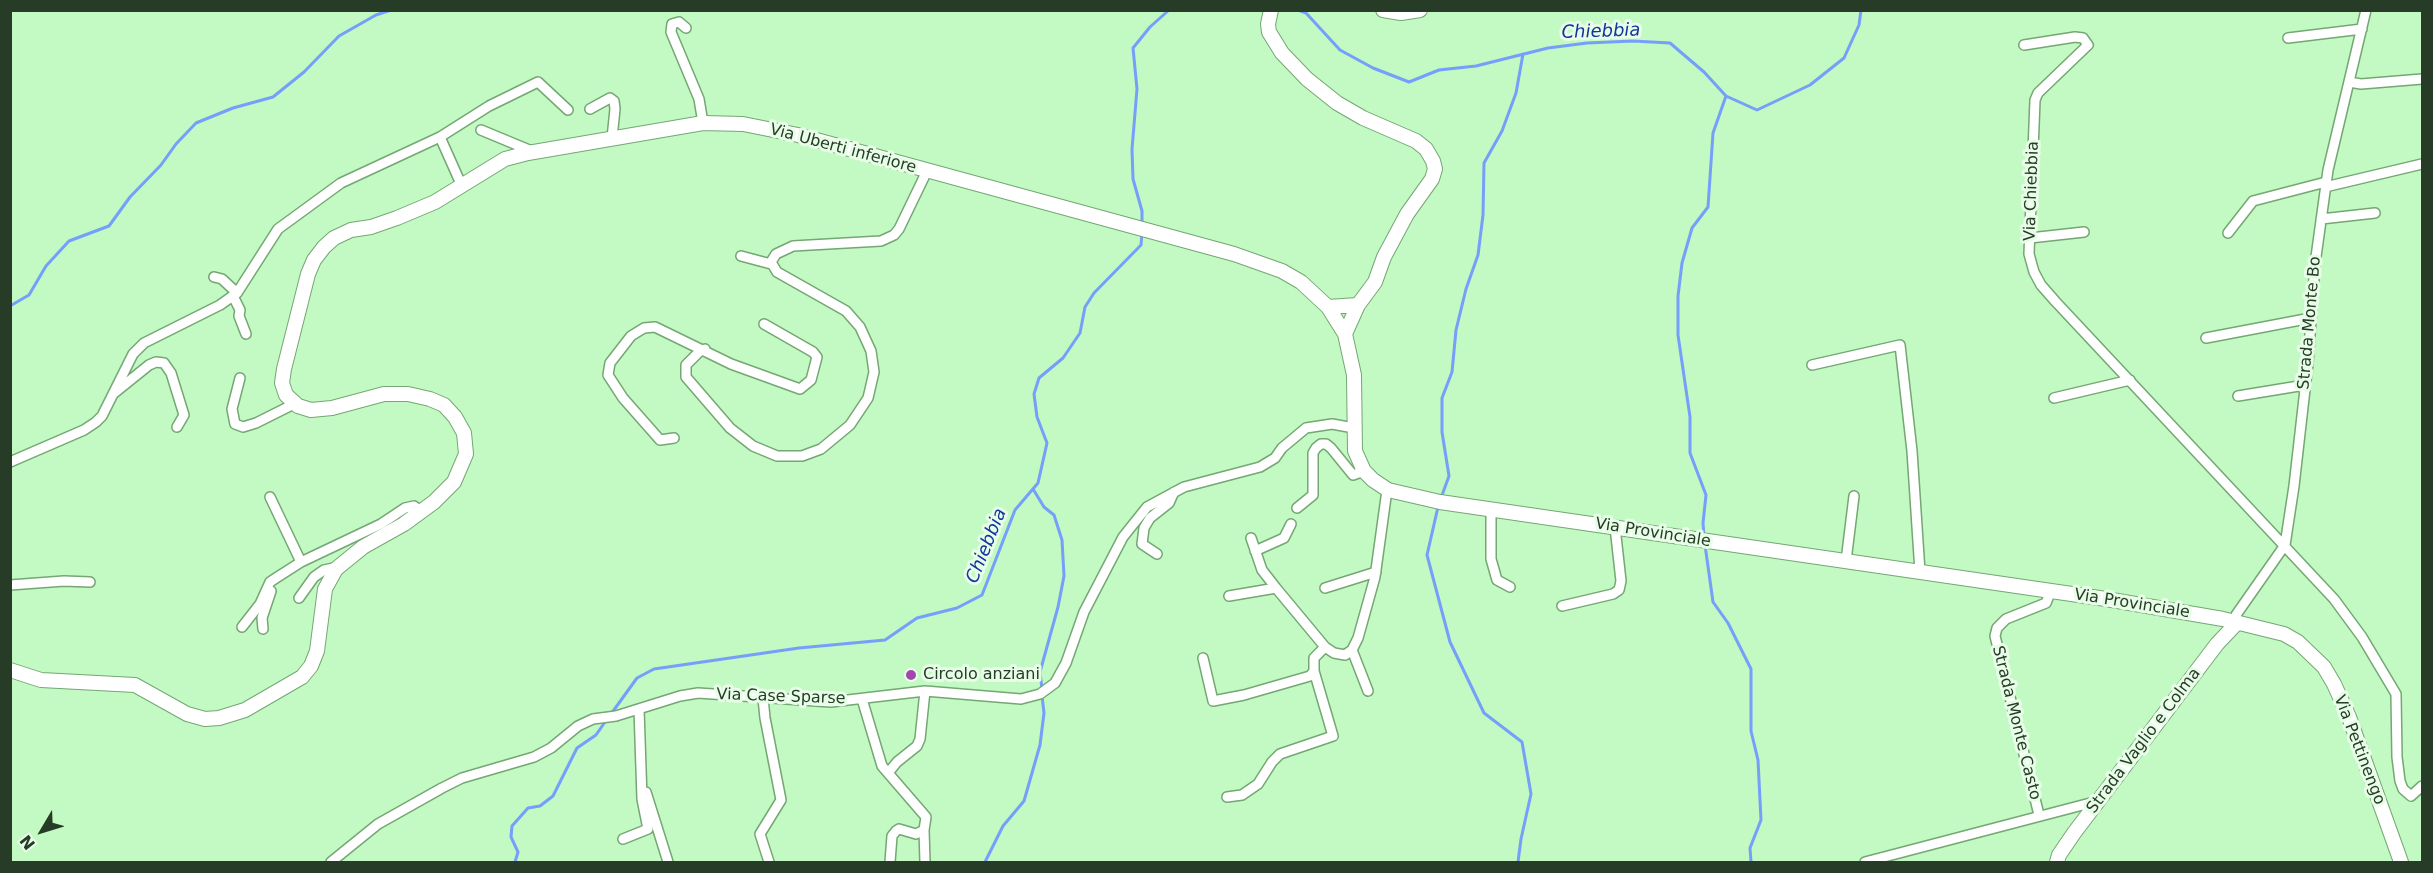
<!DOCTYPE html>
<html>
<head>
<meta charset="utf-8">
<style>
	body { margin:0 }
	#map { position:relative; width:2433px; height:873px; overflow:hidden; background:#c3f9c2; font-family:"DejaVu Sans",sans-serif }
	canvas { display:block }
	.frame { position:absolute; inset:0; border:12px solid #273c27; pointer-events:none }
	.north { position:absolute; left:12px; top:801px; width:60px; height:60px; -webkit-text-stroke:4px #e7fde7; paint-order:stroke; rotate:232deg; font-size:16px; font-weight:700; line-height:24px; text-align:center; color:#273c27 }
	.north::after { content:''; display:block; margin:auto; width:21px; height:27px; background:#273c27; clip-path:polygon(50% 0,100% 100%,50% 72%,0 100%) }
</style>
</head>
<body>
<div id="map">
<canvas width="2433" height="873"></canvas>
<div class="frame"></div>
<div class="north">N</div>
</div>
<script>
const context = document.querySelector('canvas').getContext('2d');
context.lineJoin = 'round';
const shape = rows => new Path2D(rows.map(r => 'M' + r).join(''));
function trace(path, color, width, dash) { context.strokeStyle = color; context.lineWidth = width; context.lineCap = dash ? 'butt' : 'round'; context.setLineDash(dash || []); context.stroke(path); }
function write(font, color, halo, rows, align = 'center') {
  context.font = font + ' "DejaVu Sans",sans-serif'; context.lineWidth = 6; context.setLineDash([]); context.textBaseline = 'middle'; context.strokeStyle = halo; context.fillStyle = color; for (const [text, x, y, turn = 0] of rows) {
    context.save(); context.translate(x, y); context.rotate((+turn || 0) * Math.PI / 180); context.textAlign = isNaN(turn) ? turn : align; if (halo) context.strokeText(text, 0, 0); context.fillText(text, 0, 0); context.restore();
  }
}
trace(shape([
	[1298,10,1306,13,1340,50,1373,68,1409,82,1439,70,1476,66,1548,48,1587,43,1633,41,1670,43,1704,72,1726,96,1757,110,1810,85,1844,58,1859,25,1861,10],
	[1142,223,1142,211,1133,179,1132,149,1137,89,1133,48,1150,27,1169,10],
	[10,306,29,295,46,266,69,241,109,226,130,197,161,165,176,144,196,123,233,108,273,97,304,72,339,36,376,15,391,10],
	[1033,489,1044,507,1054,515,1062,540,1064,576,1058,607,1040,672,1042,689],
	[1441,498,1449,476,1442,432,1442,398,1452,372,1456,330,1466,289,1478,255,1483,215,1484,163,1502,131,1516,93,1523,54],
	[1438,507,1427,555,1450,642,1484,713,1522,742,1531,794,1521,839,1518,862],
	[1704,536,1703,523,1706,495,1690,453,1690,417,1678,335,1678,296,1682,263,1692,228,1708,207,1713,133,1726,96],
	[1705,545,1713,602,1728,623,1751,669,1751,731,1758,760,1761,820,1750,848,1751,862],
	[611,714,637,678,654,669,799,648,885,640,917,618,957,608,982,595,1015,510,1038,483,1047,443,1037,417,1034,394,1039,378,1063,358,1080,333,1085,307,1094,293,1141,245,1142,233],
	[515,862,518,852,511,837,512,826,528,808,540,806,553,796,577,748,596,735,607,719],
	[985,862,1003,826,1024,801,1040,745,1044,713,1042,696]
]), '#759ffa', 3);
const street = shape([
	[686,28,679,22,672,24,671,32,699,99,703,123],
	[2288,38,2362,29],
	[2024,45,2075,37,2083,38,2088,45,2038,93,2035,100,2029,254,2034,272,2041,285,2055,301,2334,599,2362,637,2396,694,2397,757,2400,781,2403,789,2411,796,2422,786],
	[2349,82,2361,84,2422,79],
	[590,109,610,98,614,101,615,109,612,138],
	[481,130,534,152],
	[440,137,461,184],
	[2325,187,2422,164],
	[2321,219,2375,213],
	[2228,233,2253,201,2326,182],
	[2030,238,2084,232],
	[741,256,771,264],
	[214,277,222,279,237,293],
	[233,296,240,310,239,316,246,334],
	[2206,338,2311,318],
	[705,349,699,352,686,365,686,377,730,428,753,446,777,456,802,456,821,449,850,425,868,398,874,372,871,351,860,327,846,311,777,272,771,262,776,254,793,246,881,241,894,235,899,229,927,171],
	[1812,365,1900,345,1912,451,1920,572],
	[240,378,232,409,235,424,243,427,256,423,294,404],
	[113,394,149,365,156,362,164,363,171,373,184,415,177,427],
	[2238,396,2305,385],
	[2054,398,2130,380],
	[674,438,660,440,623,398,608,375,610,363,631,336,644,328,655,327,731,364,800,389,811,380,817,357,813,352,764,324],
	[10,462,84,430,96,422,102,416,133,354,144,343,220,305,237,293,278,229,341,183,440,137,489,106,538,82,568,110],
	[270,497,301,562],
	[1297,508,1313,495,1313,453,1316,448,1321,444,1326,444,1331,448,1353,475,1364,471],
	[1491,509,1491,559,1497,580,1510,587],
	[1251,538,1262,570,1276,588,1325,647,1334,653,1345,655,1352,650,1358,638,1375,577,1387,490],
	[1255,551,1284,538,1291,524],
	[1157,554,1142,544,1144,528,1150,518,1169,503,1174,492],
	[1846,561,1854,496],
	[10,585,64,581,90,582],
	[1325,588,1376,572],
	[1229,596,1276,588],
	[299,598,314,577,324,570,338,567],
	[1562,606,1613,594,1619,590,1621,581,1615,527],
	[2236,624,2236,615,2285,545,2294,486,2308,363,2315,264,2328,170,2366,10],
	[242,627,260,604,270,582,276,578,301,562,381,524,405,508,414,506,422,512],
	[263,629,262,618,271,591],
	[1352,650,1368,691],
	[1203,658,1213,701,1244,695,1310,676,1314,671,1314,658,1325,647],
	[763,698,765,718,781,800,760,834,769,862],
	[862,699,882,766,926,817,924,830,925,862],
	[888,773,897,762,917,746,920,739,925,691],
	[646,792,668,862],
	[1227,797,1242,795,1258,784,1272,762,1280,754,1333,736,1314,671],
	[2039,815,1995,636,1997,628,2006,619,2046,603,2051,591],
	[623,839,648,829,642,799,639,709],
	[331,862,378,824,442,788,462,778,534,757,551,748,578,726,593,719,616,716,680,696,698,693,831,702,925,691,1021,699,1040,694,1055,683,1066,663,1084,612,1123,537,1147,507,1184,487,1260,467,1275,458,1282,448,1306,428,1332,424,1354,428],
	[890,862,892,836,896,831,899,829,916,834,924,830],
	[1865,862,2098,801]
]);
const secondary = shape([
	[1271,10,1268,24,1269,32,1282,53,1307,79,1337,103,1363,118,1416,141,1426,149,1433,161,1435,169,1432,179,1407,214,1384,257,1375,282,1358,305,1345,334],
	[1383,10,1401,13,1420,10],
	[1328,307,1358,305],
	[10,670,41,680,135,685,187,714,205,719,219,718,245,710,302,677,311,666,317,651,325,589,336,569,363,547,404,524,434,502,454,482,466,454,464,433,455,417,444,405,430,399,408,394,384,394,332,408,311,410,298,406,286,395,282,383,284,369,308,274,314,260,324,247,334,238,351,230,371,227,397,218,435,202,505,159,528,153,703,123,743,124,798,135,1234,254,1282,271,1301,282,1328,307,1345,334,1354,375,1355,451,1364,471,1373,480,1388,490,1440,502,2106,599,2223,619,2284,634,2298,642,2324,667,2334,684,2349,717,2401,862],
	[2057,862,2059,855,2074,833,2217,644,2236,624]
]);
trace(street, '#74a774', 12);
trace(secondary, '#74a774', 16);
trace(street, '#fff', 9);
trace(secondary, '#fff', 14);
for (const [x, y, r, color] of [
	[911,675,6,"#a546ae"]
]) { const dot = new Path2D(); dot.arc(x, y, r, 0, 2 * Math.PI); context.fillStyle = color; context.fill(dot); trace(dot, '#e7fde7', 2); }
write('16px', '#273c27', '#e7fde7', [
	["Via Uberti inferiore",843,149,15],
	["Via Chiebbia",2032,191,-88],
	["Strada Monte Bo",2310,323,-85],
	["Via Provinciale",1653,533,9],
	["Via Provinciale",2132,604,9],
	["Via Case Sparse",781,697,2],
	["Strada Monte Casto",2016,723,76],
	["Strada Vaglio e Colma",2144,741,-53],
	["Via Pettinengo",2359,750,69]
]);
write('16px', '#273c27', '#e7fde7', [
	["Circolo anziani",923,675]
], 'left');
write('italic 18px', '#11369d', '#e7fde7', [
	["Chiebbia",1601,32,-2],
	["Chiebbia",987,546,-68]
]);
</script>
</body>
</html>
